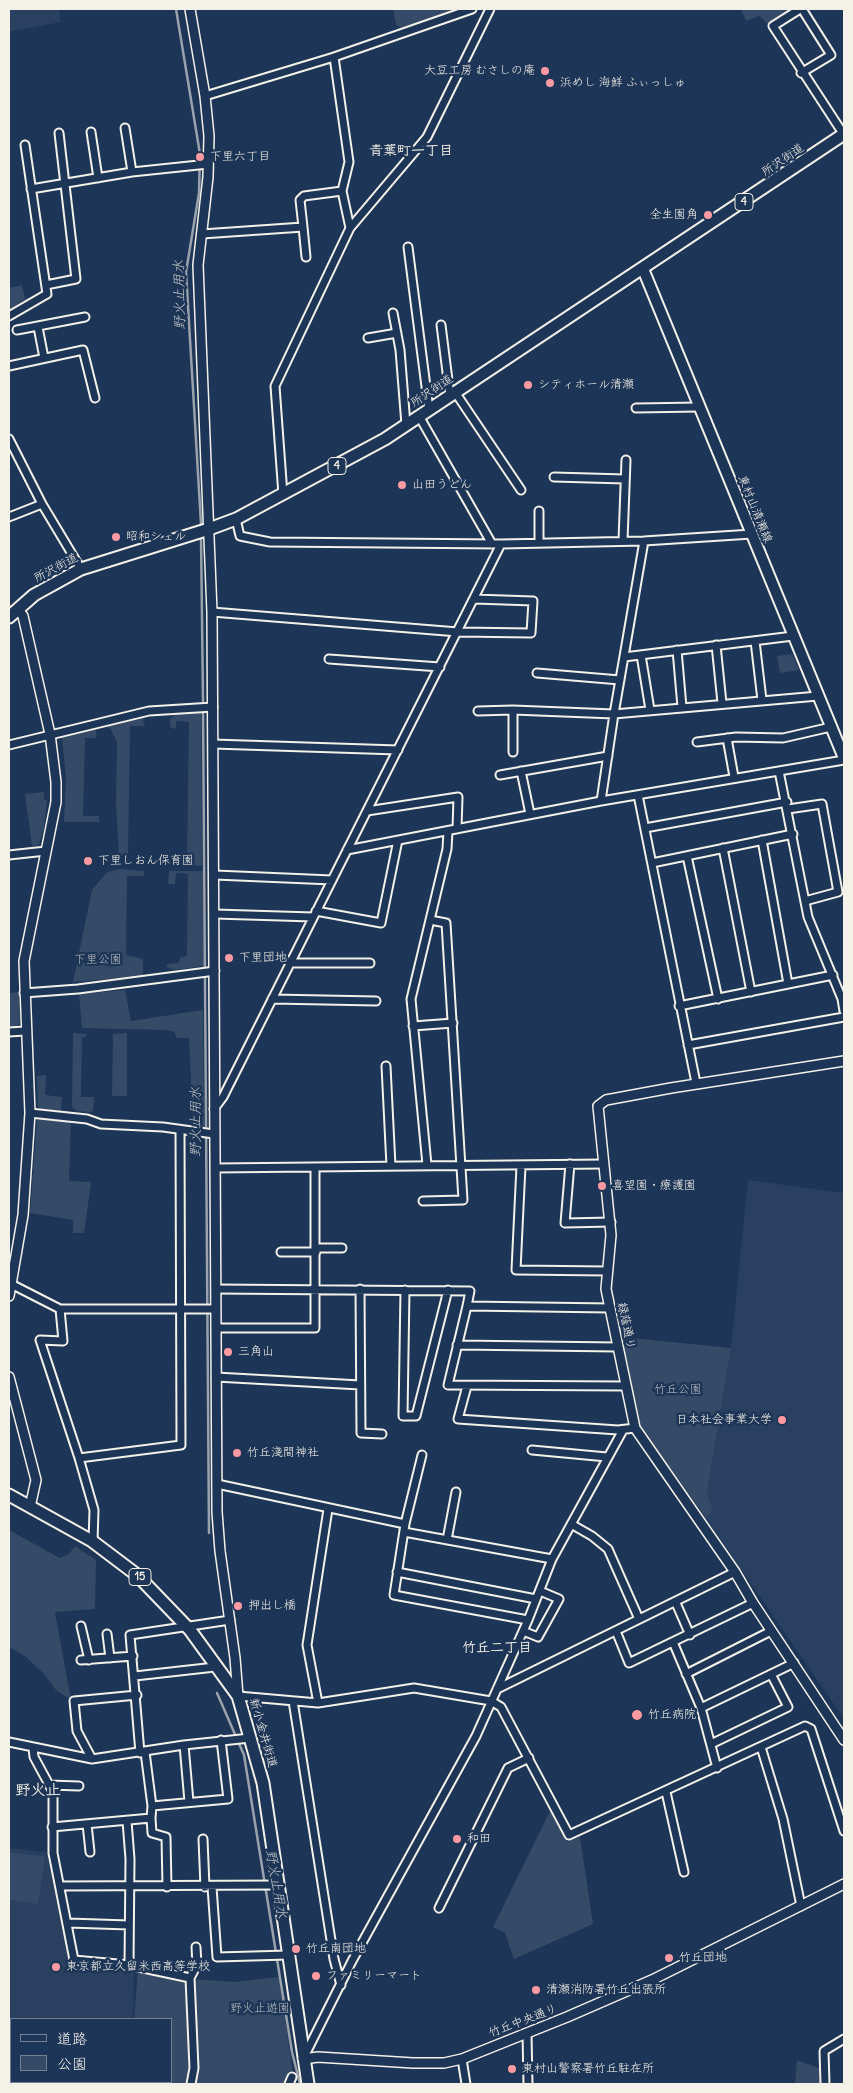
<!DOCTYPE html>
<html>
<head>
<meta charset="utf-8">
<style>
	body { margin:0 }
	#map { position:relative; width:853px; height:2093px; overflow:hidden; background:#1d3557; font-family:Delius,"Klee One",sans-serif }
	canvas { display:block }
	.frame { position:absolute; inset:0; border:10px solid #f4f1e8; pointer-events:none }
	.legend { position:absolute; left:10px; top:2018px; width:162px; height:65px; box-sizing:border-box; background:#1d3557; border:1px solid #738091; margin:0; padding:6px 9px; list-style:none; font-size:15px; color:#f4f1e8 }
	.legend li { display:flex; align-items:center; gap:10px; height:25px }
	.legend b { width:25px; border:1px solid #738091 }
</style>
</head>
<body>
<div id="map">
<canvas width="853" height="2093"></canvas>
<div class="frame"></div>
<ul class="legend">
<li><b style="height:6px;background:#1d3557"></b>道路</li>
<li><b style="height:14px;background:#354a67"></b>公園</li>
</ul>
</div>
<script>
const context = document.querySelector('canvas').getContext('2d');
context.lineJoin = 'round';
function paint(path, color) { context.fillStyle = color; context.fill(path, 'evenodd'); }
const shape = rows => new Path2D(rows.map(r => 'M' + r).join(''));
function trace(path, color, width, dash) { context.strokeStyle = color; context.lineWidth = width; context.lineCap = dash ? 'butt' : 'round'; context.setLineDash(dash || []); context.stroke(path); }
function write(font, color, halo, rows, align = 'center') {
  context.font = font + ' Delius,"Klee One",sans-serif'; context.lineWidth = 5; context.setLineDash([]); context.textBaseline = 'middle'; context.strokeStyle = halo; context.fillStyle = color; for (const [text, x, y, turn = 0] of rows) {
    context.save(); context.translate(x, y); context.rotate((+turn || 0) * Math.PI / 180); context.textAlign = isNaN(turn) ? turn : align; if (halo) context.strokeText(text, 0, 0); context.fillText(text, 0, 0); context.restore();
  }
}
paint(shape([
	[9,9,59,9,61,22,9,32],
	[748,1180,844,1193,844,1719,706,1518,713,1510,707,1493,731,1348],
	[9,1848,50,1853,72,1965,134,1970,133,2019,11,2019,11,2082,114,2082,113,2084,9,2084]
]), '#2a4060');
paint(shape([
	[393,9,460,9,410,26,400,27,396,25],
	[741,9,790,9,767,24,760,16,746,21],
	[22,285,25,299,9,310,9,288],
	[792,654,799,670,780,673,777,656],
	[201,712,202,866,187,865,189,722,176,721,176,729,170,727,170,719,176,714],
	[144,717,143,720,145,726,130,726,128,855,119,855,116,804,117,742,110,728,107,729,110,724],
	[96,728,96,738,85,738,83,816,99,816,99,822,64,822,66,778,62,737],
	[44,792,44,800,47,800,44,827,39,845,32,846,25,794],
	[119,869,144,871,144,876,127,876,126,955,143,959,143,976,73,982,92,890,107,872],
	[169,871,203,871,204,966,174,970,167,967,167,964,179,963,180,957,187,956,188,874,176,873,175,884,168,884],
	[125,990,131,1021,203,1010,204,1128,193,1126,189,1038,177,1038,174,1032,166,1030,82,1028,79,994],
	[19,992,20,1022,17,1027,9,1028,9,993],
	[73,1033,86,1034,86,1037,82,1037,81,1097,94,1097,93,1111,90,1112,77,1111,72,1107],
	[127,1033,127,1096,112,1096,113,1034],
	[46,1075,45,1095,62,1097,61,1111,41,1109,38,1106,37,1076],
	[37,1119,71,1121,69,1181,91,1182,84,1233,73,1233,73,1220,30,1213],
	[622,1337,731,1348,707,1493,713,1510,706,1518,639,1424],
	[9,1530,60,1558,69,1554,75,1546,96,1560,95,1609,55,1612,71,1700,56,1690,44,1674,25,1656,9,1647],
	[551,1809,567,1842,580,1837,593,1924,514,1959,505,1933,493,1927],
	[9,1852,45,1857,38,1904,9,1900],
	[138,1970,186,1980,188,1983,194,2060,196,2018,194,1979,234,1982,279,1977,293,2074,286,2084,113,2084,114,2082,171,2082,171,2019,134,2019],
	[797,2060,819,2068,819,2084,795,2084]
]), '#354a67');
trace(shape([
	[176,9,200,154,199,193,186,272,201,524],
	[201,536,203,701],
	[203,710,209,1533],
	[217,1693,244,1755,292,2052,300,2084]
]), '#9aa2ab', 2.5);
const minor = shape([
	[800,9,773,26,844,135],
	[334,57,349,162,342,191,350,228],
	[801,73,831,55,802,9],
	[205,96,334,57,472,9],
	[125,128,132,172],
	[91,132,98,178],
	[31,189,132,172,208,164],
	[303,227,306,257],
	[202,234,303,227,300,200,304,196,342,191],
	[408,247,429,410],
	[46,285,76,279,59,133],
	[393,313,400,350,406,425],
	[9,316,47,294,25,145],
	[441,325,450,396],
	[38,327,44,358],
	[17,330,85,317],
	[368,338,397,333],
	[9,366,83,350,95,398],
	[455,392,521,490],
	[636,408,699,407],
	[419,416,492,544],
	[9,439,42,504,81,569],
	[554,477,625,479],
	[283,495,275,386,350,228,427,137,490,9],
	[539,511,539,543],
	[9,517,42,504],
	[236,519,240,536,270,542,501,544,644,541,752,534],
	[623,541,626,460],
	[212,612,458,632,531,633,533,601,474,599],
	[755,641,762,700],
	[716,645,722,703],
	[677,650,682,707],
	[641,655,650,710],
	[624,657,793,636],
	[329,659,440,667],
	[537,673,620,680],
	[513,710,513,752],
	[478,711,513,710,614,714,818,696],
	[727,738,734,777],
	[697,742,736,737,783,738,831,727],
	[213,744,398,750],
	[9,745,149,711,213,707],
	[521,771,530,814],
	[779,771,808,917,842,999,844,1011],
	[500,775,608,756],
	[638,795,696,1083],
	[601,801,614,714,644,541],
	[788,809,822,804,838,892,805,901],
	[367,811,458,797,457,829],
	[645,828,787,802],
	[762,840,788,984],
	[723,848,751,992],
	[347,850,601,801,844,760],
	[9,855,46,851],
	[687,856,718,999],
	[652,863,793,834],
	[215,875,332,880],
	[316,911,381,923,398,840],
	[215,914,313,917],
	[290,963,370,963],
	[24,993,78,989,215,971],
	[272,999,376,1001],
	[679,1006,833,975],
	[413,1026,453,1023],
	[9,1032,25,1031],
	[688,1045,844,1017],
	[386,1066,391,1166],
	[214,1109,223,1097,501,544],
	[30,1113,87,1119,101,1124,163,1127,214,1134],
	[570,1164,565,1223,611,1222],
	[427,1165,411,999,447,849,448,831],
	[521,1166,516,1270,607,1271],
	[215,1168,604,1164],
	[423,1201,463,1200,446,923,430,920],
	[316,1248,342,1248],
	[281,1252,316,1252],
	[9,1283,60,1309,215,1309],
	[216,1289,470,1291,467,1306,610,1308],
	[360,1289,361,1433,382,1434],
	[405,1290,403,1416,416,1416,448,1290],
	[467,1306,448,1385,626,1386],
	[60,1309,63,1341,40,1340,79,1458,94,1510,93,1542],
	[216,1328,315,1328,315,1167],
	[457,1345,618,1347],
	[216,1377,360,1385],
	[467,1386,458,1419,618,1430,635,1428],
	[532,1450,607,1457],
	[422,1455,405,1524,394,1595,528,1620],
	[79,1458,181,1445,180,1130],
	[217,1484,405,1524],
	[571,1524,592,1536,608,1549,639,1619],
	[404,1532,552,1559],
	[447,1540,456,1492],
	[397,1572,536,1599],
	[676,1603,690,1635],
	[81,1626,89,1660],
	[523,1631,538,1637,559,1599,540,1591],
	[616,1631,629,1663,753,1603],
	[107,1634,110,1658],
	[673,1642,701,1708,717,1768],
	[81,1660,133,1656],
	[686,1674,771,1631],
	[135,1676,215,1667],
	[497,1689,735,1572],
	[238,1696,318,1703,414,1688,491,1701,501,1707,569,1835,805,1726,811,1729,844,1831],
	[293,1701,334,1959,341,1985],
	[318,1703,307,1645,328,1509],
	[701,1708,794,1663],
	[9,1742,92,1759,184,1745,250,1738],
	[711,1744,788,1707,771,1674],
	[184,1745,189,1802],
	[761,1747,783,1819,801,1906],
	[33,1748,34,1757,53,1792,53,1853,74,1960,129,1965,190,1978,197,1965,196,1947],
	[140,1753,130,1635,230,1620],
	[92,1759,77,1731,74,1701,137,1695],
	[49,1785,79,1786],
	[666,1792,684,1872],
	[152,1806,228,1799,221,1740],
	[151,1818,152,1833,166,1837,167,1887],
	[127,1821,130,1859,129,1965],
	[87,1824,90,1852],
	[52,1827,151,1818,152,1806,145,1752],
	[203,1839,205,1887],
	[60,1886,278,1885],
	[212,1887,217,1957,288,1955],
	[439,1908,508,1768,529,1758],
	[68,1923,129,1925],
	[190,1978,194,2068,191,2084],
	[527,2033,528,2084],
	[305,2055,352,1961,476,1736,528,1620,552,1559,623,1430],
	[462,2059,466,2084],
	[289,2084,292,2077],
	[825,2084,824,2051,844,2039]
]);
const tertiary = shape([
	[190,9,205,96,209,136,208,177,198,265,212,612,217,1512,220,1551,235,1658,238,1696],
	[844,1061,671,1088,606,1100,598,1106,611,1235,606,1289,635,1428,735,1572,753,1603,844,1740],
	[9,1296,23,1215,30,1113,24,961,56,802,56,782,50,734,23,616,18,609],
	[9,1377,36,1480,30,1507],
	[303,2059,318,2057,413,2063,444,2063,462,2059,567,2017,652,1980,844,1884]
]);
const secondary = shape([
	[643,269,844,758]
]);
const primary = shape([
	[9,617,34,595,81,569,209,529,236,519,385,439,844,134],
	[9,1495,92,1541,137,1575,190,1630,238,1696,263,1783,308,2084]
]);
trace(minor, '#f4f1e8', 11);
trace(tertiary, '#f4f1e8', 12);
trace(secondary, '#f4f1e8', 14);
trace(primary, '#f4f1e8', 15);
trace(minor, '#1d3557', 7);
trace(tertiary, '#1d3557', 9);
trace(secondary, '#1d3557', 10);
trace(primary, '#1d3557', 11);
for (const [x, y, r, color] of [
	[545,71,5,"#ff9aa2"],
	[550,83,5,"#ff9aa2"],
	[200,157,5,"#ff9aa2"],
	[708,215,5,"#ff9aa2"],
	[528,385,5,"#ff9aa2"],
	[402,485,5,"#ff9aa2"],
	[116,537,5,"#ff9aa2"],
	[88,861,5,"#ff9aa2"],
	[229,958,5,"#ff9aa2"],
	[602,1186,5,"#ff9aa2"],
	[228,1352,5,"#ff9aa2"],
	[782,1420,5,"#ff9aa2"],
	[237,1453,5,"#ff9aa2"],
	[238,1606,5,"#ff9aa2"],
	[637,1715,6,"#ff9aa2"],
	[457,1839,5,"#ff9aa2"],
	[296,1949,5,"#ff9aa2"],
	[669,1958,5,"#ff9aa2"],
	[56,1967,5,"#ff9aa2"],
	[316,1976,5,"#ff9aa2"],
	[536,1990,5,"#ff9aa2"],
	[512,2069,5,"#ff9aa2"]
]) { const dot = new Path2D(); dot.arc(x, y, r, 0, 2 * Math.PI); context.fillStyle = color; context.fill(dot); trace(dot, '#1d3557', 2); }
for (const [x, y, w] of [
	[744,202,18],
	[337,466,18],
	[140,1577,22]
]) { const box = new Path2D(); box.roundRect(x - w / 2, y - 8.5, w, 17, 4); context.fillStyle = '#1d3557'; context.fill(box); trace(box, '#f4f1e8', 1); }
write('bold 11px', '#f4f1e8', null, [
	["4",744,202],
	["4",337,466],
	["15",140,1577]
]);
write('12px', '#f4f1e8', '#1d3557', [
	["大豆工房 むさしの庵",535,71,"right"],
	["浜めし 海鮮 ふぃっしゅ",560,83],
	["下里六丁目",210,157],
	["全生園角",698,215,"right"],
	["シティホール清瀬",538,385],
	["山田うどん",412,485],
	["昭和シェル",126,537],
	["下里しおん保育園",98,861],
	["下里団地",239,958],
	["喜望園・療護園",612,1186],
	["三角山",238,1352],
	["日本社会事業大学",772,1420,"right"],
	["竹丘淺間神社",247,1453],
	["押出し橋",248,1606],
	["竹丘病院",648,1715],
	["和田",467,1839],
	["竹丘南団地",306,1949],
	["竹丘団地",679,1958],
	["東京都立久留米西高等学校",66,1967],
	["ファミリーマート",326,1976],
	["清瀬消防署竹丘出張所",546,1990],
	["東村山警察署竹丘駐在所",522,2069]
], 'left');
write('12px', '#f4f1e8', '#1d3557', [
	["所沢街道",783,160,-34],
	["所沢街道",432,391,-34],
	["東村山清瀬線",755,509,68],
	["所沢街道",56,568,-28],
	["緑蔭通り",626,1326,78],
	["新小金井街道",263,1733,74],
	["竹丘中央通り",523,2021,-21]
]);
write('12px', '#bbbfc1', '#1d3557', [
	["下里公園",98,960],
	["竹丘公園",678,1390],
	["野火止遊園",260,2009]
]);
write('bold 14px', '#f4f1e8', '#1d3557', [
	["青葉町一丁目",411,151],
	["竹丘二丁目",497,1648]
]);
write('italic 14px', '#c0c3c4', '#1d3557', [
	["野火止用水",180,295,-91],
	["野火止用水",196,1122,-90],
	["野火止用水",276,1884,80]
]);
write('bold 15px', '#f4f1e8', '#1d3557', [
	["野火止",38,1791]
]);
</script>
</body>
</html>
